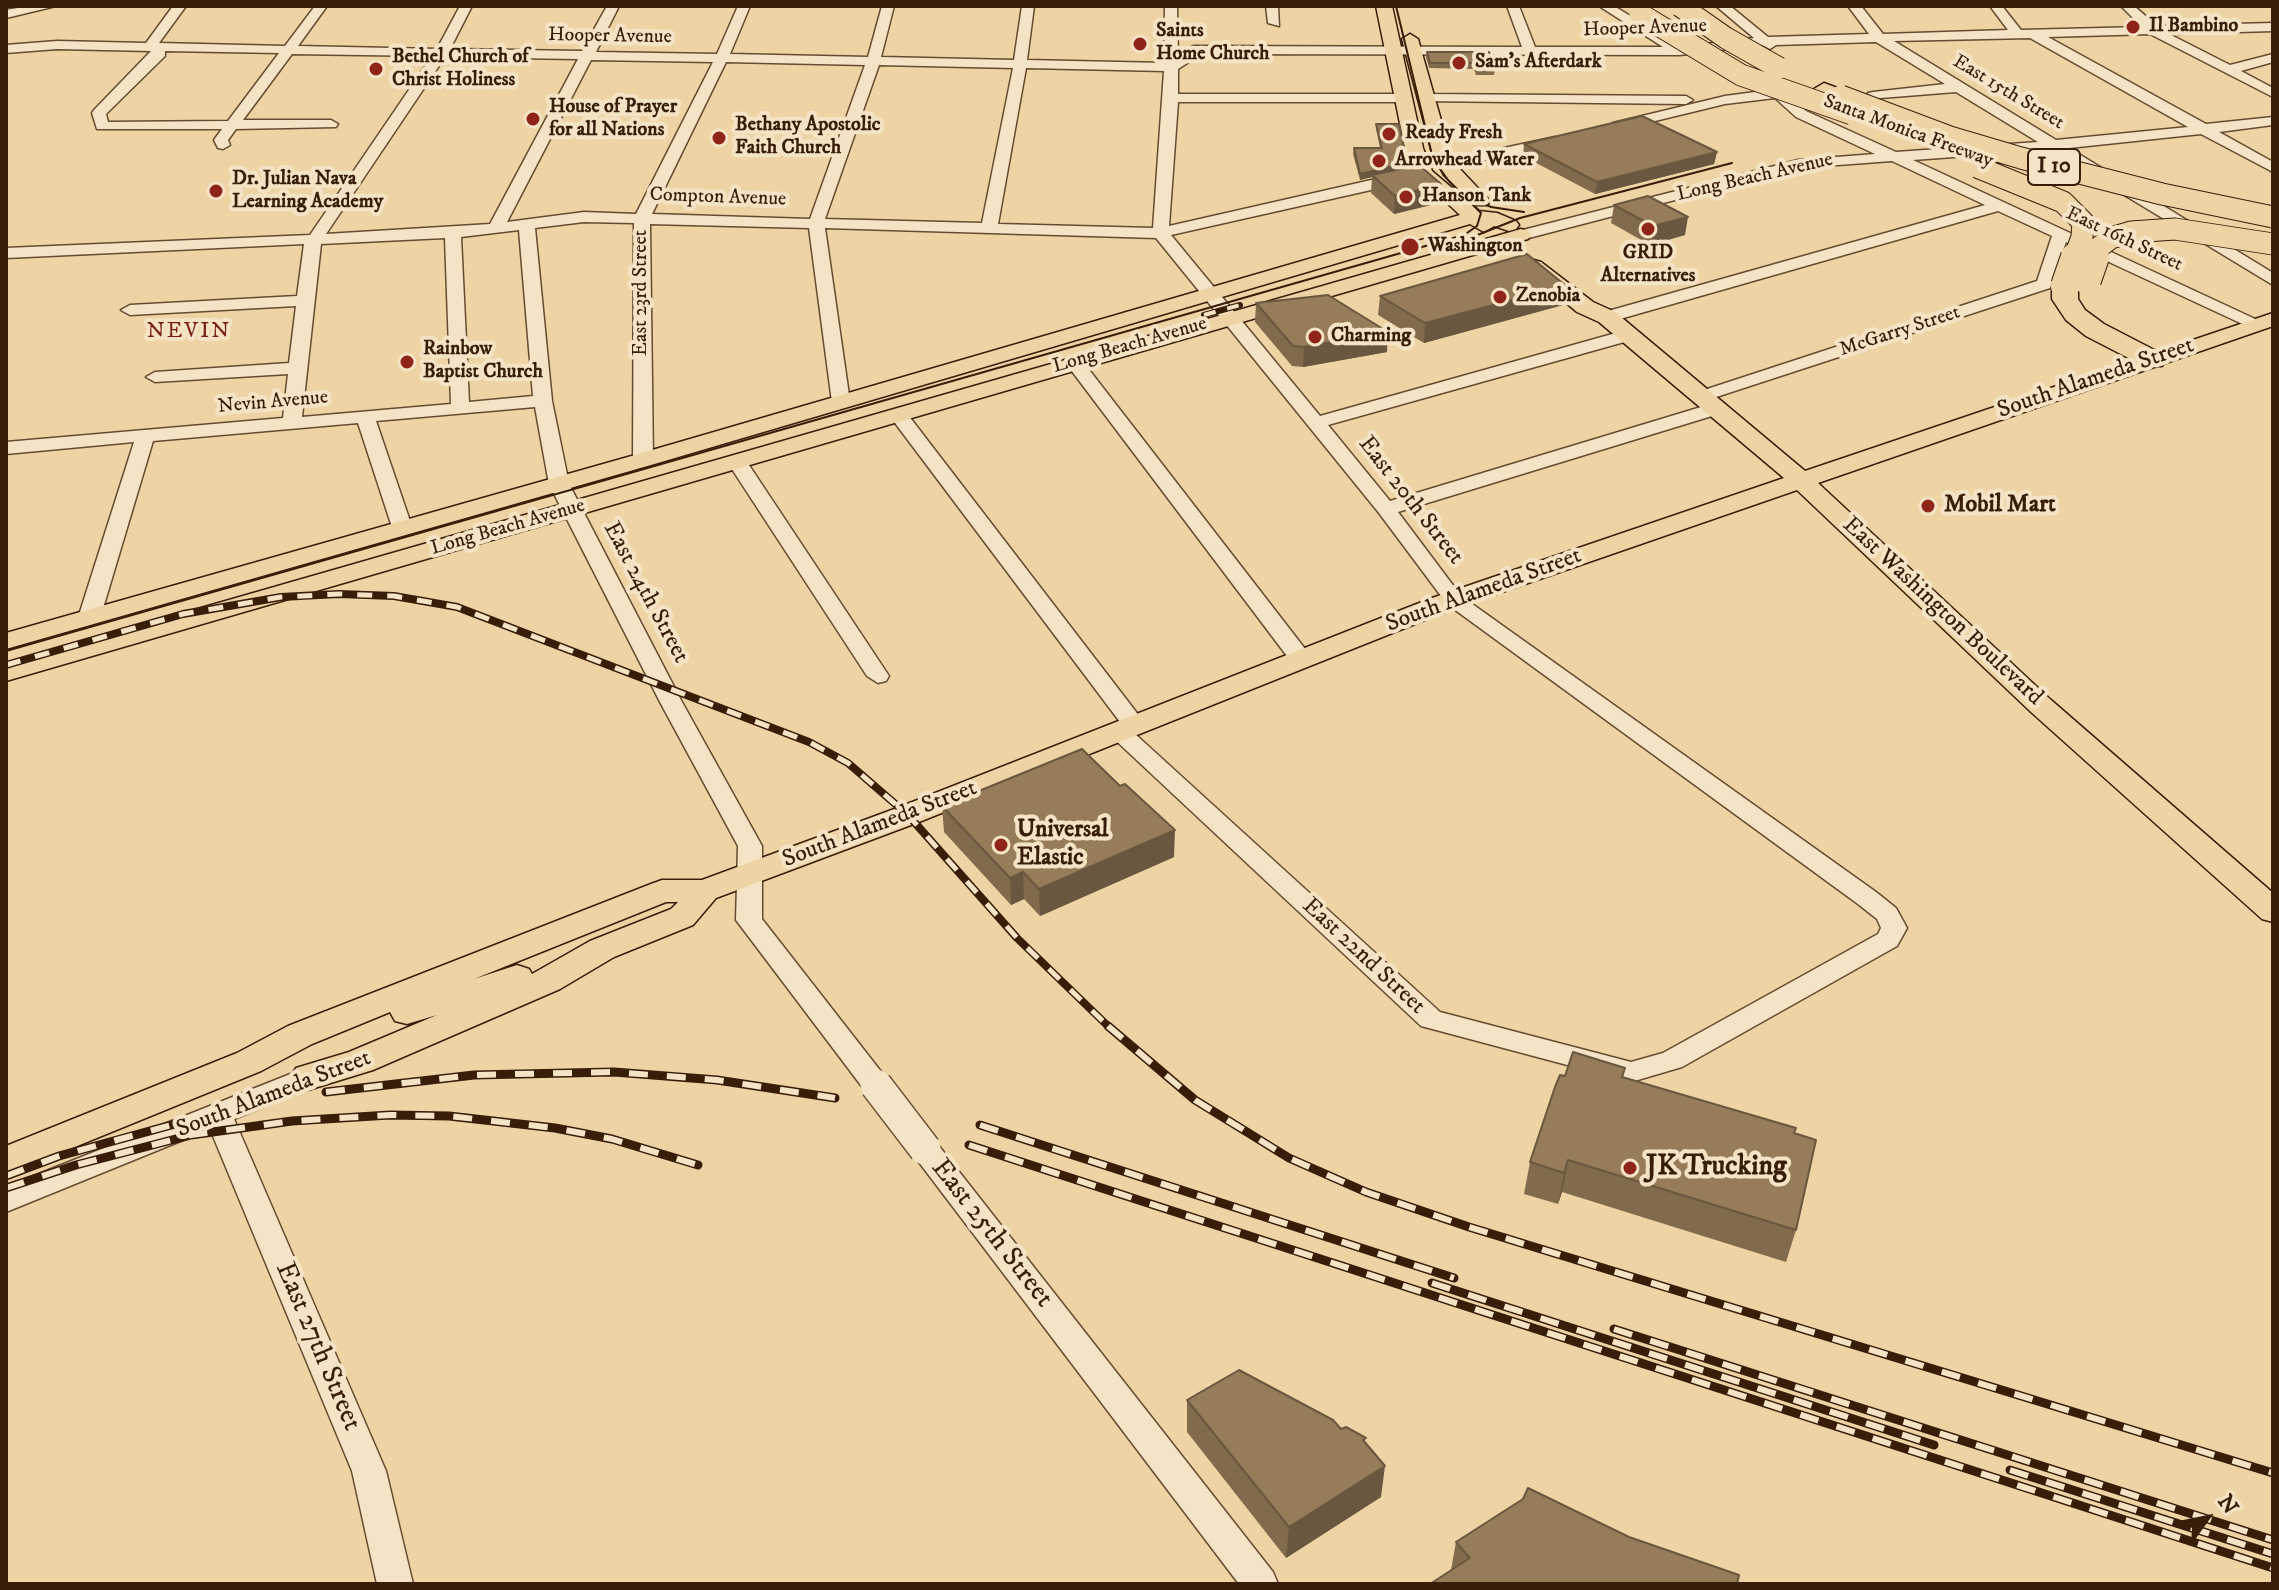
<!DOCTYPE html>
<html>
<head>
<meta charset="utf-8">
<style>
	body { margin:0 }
	#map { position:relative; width:2279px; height:1590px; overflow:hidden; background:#eed4a4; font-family:"IM FELL DW Pica",serif }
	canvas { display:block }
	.frame { position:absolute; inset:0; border:8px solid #381d09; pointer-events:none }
	.north { position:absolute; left:2167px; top:1478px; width:80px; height:80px; -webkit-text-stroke:6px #f4e3c4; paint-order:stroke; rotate:57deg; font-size:22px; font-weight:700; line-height:32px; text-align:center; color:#381d09 }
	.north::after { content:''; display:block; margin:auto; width:28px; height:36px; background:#381d09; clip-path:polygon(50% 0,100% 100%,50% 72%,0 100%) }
</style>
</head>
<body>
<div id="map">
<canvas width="2279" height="1590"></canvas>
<div class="frame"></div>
<div class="north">N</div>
</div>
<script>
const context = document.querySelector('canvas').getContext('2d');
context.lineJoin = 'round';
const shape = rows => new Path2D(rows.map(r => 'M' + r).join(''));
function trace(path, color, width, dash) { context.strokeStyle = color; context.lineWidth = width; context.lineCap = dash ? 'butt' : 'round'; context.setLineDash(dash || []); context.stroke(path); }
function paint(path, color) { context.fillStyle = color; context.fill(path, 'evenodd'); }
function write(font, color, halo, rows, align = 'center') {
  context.font = font + ' "IM FELL DW Pica",serif'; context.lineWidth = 8; context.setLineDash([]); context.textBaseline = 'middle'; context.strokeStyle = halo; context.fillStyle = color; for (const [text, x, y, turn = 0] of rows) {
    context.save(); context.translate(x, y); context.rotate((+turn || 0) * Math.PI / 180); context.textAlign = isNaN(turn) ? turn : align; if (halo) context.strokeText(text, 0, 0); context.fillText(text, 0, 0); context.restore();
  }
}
const minor = shape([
	[30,6,52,7,6,18,6,10,30,6],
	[173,6,186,6,159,43,285,46,315,6,327,6,298,46,437,49,460,6,472,6,450,49,582,51,607,6,619,6,596,52,717,54,738,6,750,6,730,54,868,57,882,6,894,6,881,57,1014,60,1022,6,1034,6,1027,60,1164,63,1165,6,1177,6,1178,57,1193,46,1522,47,1507,6,1519,6,1535,47,1663,47,1599,6,1614,6,1681,47,1754,38,1716,6,1730,6,1768,37,1869,34,1848,6,1861,6,1883,34,2008,30,1990,6,2002,6,2021,30,2142,27,2121,6,2134,6,2157,26,2273,23,2273,31,2169,34,2230,65,2273,54,2273,62,2241,71,2273,88,2273,97,2150,34,2048,37,2206,124,2273,117,2273,125,2219,132,2273,162,2273,172,2201,134,2069,148,2273,273,2273,285,2050,150,1913,160,2266,324,2257,329,2251,328,2066,242,2050,288,1704,401,1698,400,1695,396,1698,392,2037,281,2052,236,1998,211,1613,321,1601,321,1598,317,1601,313,1985,205,1892,161,1798,168,1521,240,1515,238,1515,232,1798,160,1875,154,1796,117,1775,98,1725,104,1618,130,1611,126,1613,123,1725,96,1770,90,1767,79,1774,75,1781,79,1785,91,1806,111,1896,152,2038,142,1956,92,1868,99,1868,93,1873,92,1945,84,1876,42,1776,45,1770,49,1762,45,1680,55,1209,54,1197,57,1178,69,1178,94,1403,94,1410,98,1403,102,1178,102,1169,226,1402,173,1410,178,1402,183,1171,235,1320,416,1623,331,1635,331,1638,335,1635,339,1328,425,1390,501,1711,404,1725,404,1727,408,1725,412,1398,512,1461,596,1876,892,1896,908,1907,928,1897,946,1682,1067,1631,1082,1421,1026,1112,737,1108,732,1112,727,1123,726,889,415,898,409,905,411,1143,721,1147,726,1143,731,1134,733,1440,1012,1631,1062,1663,1053,1878,934,1881,928,1877,919,1858,904,1447,604,1379,513,1156,238,825,228,850,402,841,408,832,402,809,228,650,224,653,460,643,466,633,460,634,223,584,222,535,228,552,401,569,484,682,702,762,846,762,919,886,1078,890,1085,886,1092,876,1095,866,1092,736,920,738,846,660,702,549,484,535,407,376,421,412,527,402,533,392,527,358,423,153,441,101,615,90,621,79,615,134,442,6,454,6,442,283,418,288,374,155,382,146,377,155,372,289,363,296,306,130,315,121,310,130,305,297,296,304,244,6,258,6,248,310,235,432,56,292,54,243,120,331,120,338,124,336,127,236,129,228,140,230,145,223,149,218,148,214,140,222,129,97,129,92,113,94,110,151,51,57,49,6,53,6,45,57,41,146,43,173,6],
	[2030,38,2188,127,2056,140,1894,41,2030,38],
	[165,51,279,53,228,121,108,122,106,114,165,56,165,51],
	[445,57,578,59,490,224,326,234,445,57],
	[591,60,713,62,636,214,584,212,507,222,591,60],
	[726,62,865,65,810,219,652,214,726,62],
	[879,65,1013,68,982,223,825,219,879,65],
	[1026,68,1164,71,1153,228,998,224,1026,68],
	[519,230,533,396,469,402,461,237,519,230],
	[445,238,451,404,302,417,321,244,445,238],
	[1266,6,1278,6,1279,26,1268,23,1266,6],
	[1426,94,1686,96,1693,100,1686,104,1421,101,1421,95,1426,94],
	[1555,137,1562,141,1560,144,1448,168,1441,164,1448,160,1555,137],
	[1074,357,1080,358,1309,654,1312,659,1309,664,1293,664,1068,366,1065,362,1074,357],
	[738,457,745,459,889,676,886,681,878,683,867,676,728,463,738,457],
	[308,1067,318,1070,322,1077,318,1084,234,1119,386,1471,413,1584,377,1584,352,1471,210,1129,6,1212,6,1187,308,1067],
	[925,1138,935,1141,1273,1572,1278,1584,1239,1584,915,1157,910,1149,915,1141,925,1138]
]);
const major = shape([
	[1376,6,1392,6,1423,148,1432,171,1479,211,1497,213,1516,221,1519,225,1516,229,1509,231,1494,226,1484,232,1470,224,651,465,6,649,6,633,635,455,1460,215,1415,173,1405,148,1376,6],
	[1410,34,1418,39,1450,152,1459,168,1490,201,1487,205,1473,205,1444,175,1432,152,1402,39,1410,34],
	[1521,229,1528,231,1531,235,1528,239,6,681,6,664,1521,229],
	[1534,260,1541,262,1593,302,1615,312,1805,471,2273,313,2273,326,1818,483,2051,700,2273,893,2273,922,2262,919,2031,712,1797,490,1450,610,919,822,716,898,693,925,614,957,560,989,373,1070,308,1090,296,1086,290,1077,296,1068,349,1052,437,1015,407,1024,395,1021,390,1012,312,1044,261,1071,6,1175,6,1146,237,1053,288,1026,651,884,662,880,702,880,897,808,1432,598,1784,478,1599,322,1577,312,1527,270,1524,266,1534,260],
	[666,902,678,902,671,909,590,941,532,974,529,969,517,965,474,979,666,902]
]);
const highway = shape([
	[1824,83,1848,92,1851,96,1841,102,1817,93,1814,89,1824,83],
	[2065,278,2074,281,2078,286,2078,299,2085,310,2104,324,2162,354,2166,360,2162,366,2144,366,2086,336,2066,320,2052,299,2052,286,2056,281,2065,278]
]);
trace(minor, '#664b30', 3);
trace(major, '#381d09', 3);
trace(highway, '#381d09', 3);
paint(minor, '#f4e3c4');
paint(major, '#eed4a4');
paint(highway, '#eed4a4');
trace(shape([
	[1471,197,1491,207,1524,212],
	[1465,240,1520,218,1732,163],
	[6,651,1464,235,1477,226,1481,213,1448,180,1433,159,1396,6]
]), '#381d09', 2);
const railFar2 = shape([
	[1204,315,1240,305],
	[337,594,342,594]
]);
const railFar1 = shape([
	[6,665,183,614,281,597,339,594,394,596,457,607,809,742,848,763,908,815,1017,938,1110,1028]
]);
const rail = shape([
	[1108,1026,1195,1100,1289,1158,1366,1192,1469,1227,2273,1473],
	[326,1092,474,1075,614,1072,717,1080,835,1098],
	[980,1125,1454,1278],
	[969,1145,2273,1568],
	[6,1176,59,1156,175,1124],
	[6,1188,76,1165,191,1135,292,1121,390,1115,449,1116,555,1128,612,1139,698,1165],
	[1432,1283,1934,1445],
	[1614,1329,2273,1540],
	[2010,1470,2273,1554]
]);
trace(railFar2, '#381d09', 6);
trace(railFar1, '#381d09', 8);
trace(rail, '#381d09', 9);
trace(railFar2, '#f4e3c4', 4, [12]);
trace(railFar1, '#f4e3c4', 5, [15]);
trace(rail, '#f4e3c4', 6, [19]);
const minorBridge = shape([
	[876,1085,925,1149]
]);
const highwayBridgeFar1 = shape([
	[1680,6,1726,38,1779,68],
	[1640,14,1741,75,1852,114],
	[1841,96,1950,137,2021,158,2162,194,2273,217],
	[1977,167,2063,202,2083,222,2082,237,2074,259],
	[2094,259,2098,248,2111,238,2131,232,2175,229,2273,244]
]);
const highwayBridge = shape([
	[2087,280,2095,257],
	[2065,286,2075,257]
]);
trace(minorBridge, '#664b30', 34, []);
trace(highwayBridgeFar1, '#381d09', 23, []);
trace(highwayBridge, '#381d09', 30, []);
trace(minorBridge, '#f4e3c4', 31);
trace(highwayBridgeFar1, '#eed4a4', 21);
trace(highwayBridge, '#eed4a4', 28);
paint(shape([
	[1427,52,1489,52,1495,70,1494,75,1476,75,1474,69,1429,68,1426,57],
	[1376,124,1406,168,1441,184,1439,203,1394,214,1371,193,1372,177,1360,180,1353,154,1354,148,1380,148,1376,129],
	[1524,144,1717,152,1714,164,1595,194,1523,156],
	[1614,205,1685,235,1650,245,1611,223],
	[1380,296,1563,305,1424,343,1378,315],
	[1256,303,1387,352,1303,367,1292,366,1255,322],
	[942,806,1174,857,1040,916,1024,899,1011,905,944,832],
	[1625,1068,1623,1077,1794,1133,1796,1230,1786,1262,1562,1192,1558,1204,1524,1194,1530,1162,1565,1076],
	[1187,1400,1365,1443,1381,1497,1286,1558,1187,1432],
	[1629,1537,1451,1570,1456,1542]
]), '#826b4d');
paint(shape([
	[1717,152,1714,164,1595,194,1597,182],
	[1407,163,1406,169,1372,175,1372,177,1360,180,1360,174],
	[1441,184,1439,203,1394,214,1395,196],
	[1688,217,1685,235,1650,245,1653,226],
	[1566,286,1563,305,1424,343,1425,323],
	[1388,332,1387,352,1303,367,1304,347],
	[1175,830,1174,857,1040,916,1039,889],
	[1023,872,1024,899,1011,905,1010,878],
	[1568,1160,1562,1192,1558,1204,1564,1173],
	[1385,1466,1381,1497,1286,1558,1289,1527]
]), '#6a573f');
const building = shape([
	[1427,52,1489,52,1495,70,1477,70,1475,63,1430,63,1427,52],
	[1642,116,1717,152,1597,182,1524,144,1642,116],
	[1376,124,1399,124,1407,163,1360,174,1354,148,1382,148,1376,124],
	[1419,165,1441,184,1395,196,1372,175,1419,165],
	[1648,196,1688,217,1653,226,1614,205,1648,196],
	[1527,254,1566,286,1425,323,1380,296,1527,254],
	[1328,295,1388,332,1304,347,1293,346,1256,303,1328,295],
	[1082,749,1120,786,1125,784,1175,830,1039,889,1023,872,1010,878,942,806,1082,749],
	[1573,1052,1625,1068,1622,1077,1796,1128,1794,1133,1816,1140,1796,1230,1568,1160,1564,1173,1530,1162,1555,1087,1560,1075,1565,1076,1573,1052],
	[1239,1370,1333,1420,1341,1429,1346,1427,1366,1438,1363,1440,1385,1466,1289,1527,1187,1400,1239,1370],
	[1528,1488,1629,1537,1739,1575,1737,1584,1430,1584,1470,1558,1456,1542,1523,1499,1528,1488]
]);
paint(building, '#977c5a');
trace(building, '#6a573f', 2);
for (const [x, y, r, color] of [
	[2133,27,8,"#8f2418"],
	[1140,44,8,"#8f2418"],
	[1459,63,8,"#8f2418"],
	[376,69,8,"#8f2418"],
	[533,119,8,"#8f2418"],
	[1389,134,8,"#8f2418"],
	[719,138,8,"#8f2418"],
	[1379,161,8,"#8f2418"],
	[216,191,8,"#8f2418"],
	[1406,197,8,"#8f2418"],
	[1648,229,8,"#8f2418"],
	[1410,247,10,"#8f2418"],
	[1500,297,8,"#8f2418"],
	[1315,337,8,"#8f2418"],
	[407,362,8,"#8f2418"],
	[1928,506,8,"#8f2418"],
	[1001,845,8,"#8f2418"],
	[1630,1168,8,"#8f2418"]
]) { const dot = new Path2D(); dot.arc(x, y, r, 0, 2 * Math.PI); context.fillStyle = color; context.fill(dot); trace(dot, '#f4e3c4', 3); }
write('bold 20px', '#381d09', '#f4e3c4', [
	["Il Bambino",2149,27],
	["Saints",1156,32],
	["Home Church",1156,55],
	["Bethel Church of",392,58],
	["Christ Holiness",392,81],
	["Sam's Afterdark",1475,63],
	["House of Prayer",549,108],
	["for all Nations",549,131],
	["Bethany Apostolic",735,126],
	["Faith Church",735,149],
	["Ready Fresh",1405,134],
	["Arrowhead Water",1395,161],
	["Dr. Julian Nava",232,180],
	["Learning Academy",232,203],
	["Hanson Tank",1422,197],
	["Washington",1428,247],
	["GRID",1648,254,"center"],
	["Alternatives",1648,277,"center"],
	["Zenobia",1516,297],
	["Charming",1331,337],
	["Rainbow",423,350],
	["Baptist Church",423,373]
], 'left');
write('20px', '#381d09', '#f4e3c4', [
	["Hooper Avenue",1645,29,-2],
	["Hooper Avenue",610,37,1],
	["East 15th Street",2008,93,31],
	["Santa Monica Freeway",1908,132,20],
	["Long Beach Avenue",1755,178,-13],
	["Compton Avenue",718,198,2],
	["East 16th Street",2124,240,25],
	["East 23rd Street",642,293,-90],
	["McGarry Street",1900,332,-18],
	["Long Beach Avenue",1130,346,-16],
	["Nevin Avenue",273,403,-5],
	["Long Beach Avenue",508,528,-16]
]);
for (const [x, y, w] of [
	[2054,167,52]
]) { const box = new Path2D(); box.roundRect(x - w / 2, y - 18, w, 36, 6); context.fillStyle = '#f4e3c4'; context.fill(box); trace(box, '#381d09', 2); }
write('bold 22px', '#381d09', null, [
	["I 10",2054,167]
]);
context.letterSpacing = '2px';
write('22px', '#7a1f14', '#f4e3c4', [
	["NEVIN",189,332]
]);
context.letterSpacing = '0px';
write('24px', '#381d09', '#f4e3c4', [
	["South Alameda Street",2096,379,-19],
	["East 20th Street",1410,501,52],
	["South Alameda Street",1484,591,-20],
	["East 24th Street",645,593,62],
	["East Washington Boulevard",1942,612,43],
	["South Alameda Street",880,825,-21],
	["East 22nd Street",1363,957,43],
	["South Alameda Street",274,1095,-21]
]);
write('bold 24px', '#381d09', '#f4e3c4', [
	["Mobil Mart",1944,506],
	["Universal",1017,831],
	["Elastic",1017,859]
], 'left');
write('bold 28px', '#381d09', '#f4e3c4', [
	["JK Trucking",1646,1168]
], 'left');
write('28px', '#381d09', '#f4e3c4', [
	["East 25th Street",991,1234,52],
	["East 27th Street",317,1347,67]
]);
</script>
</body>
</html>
